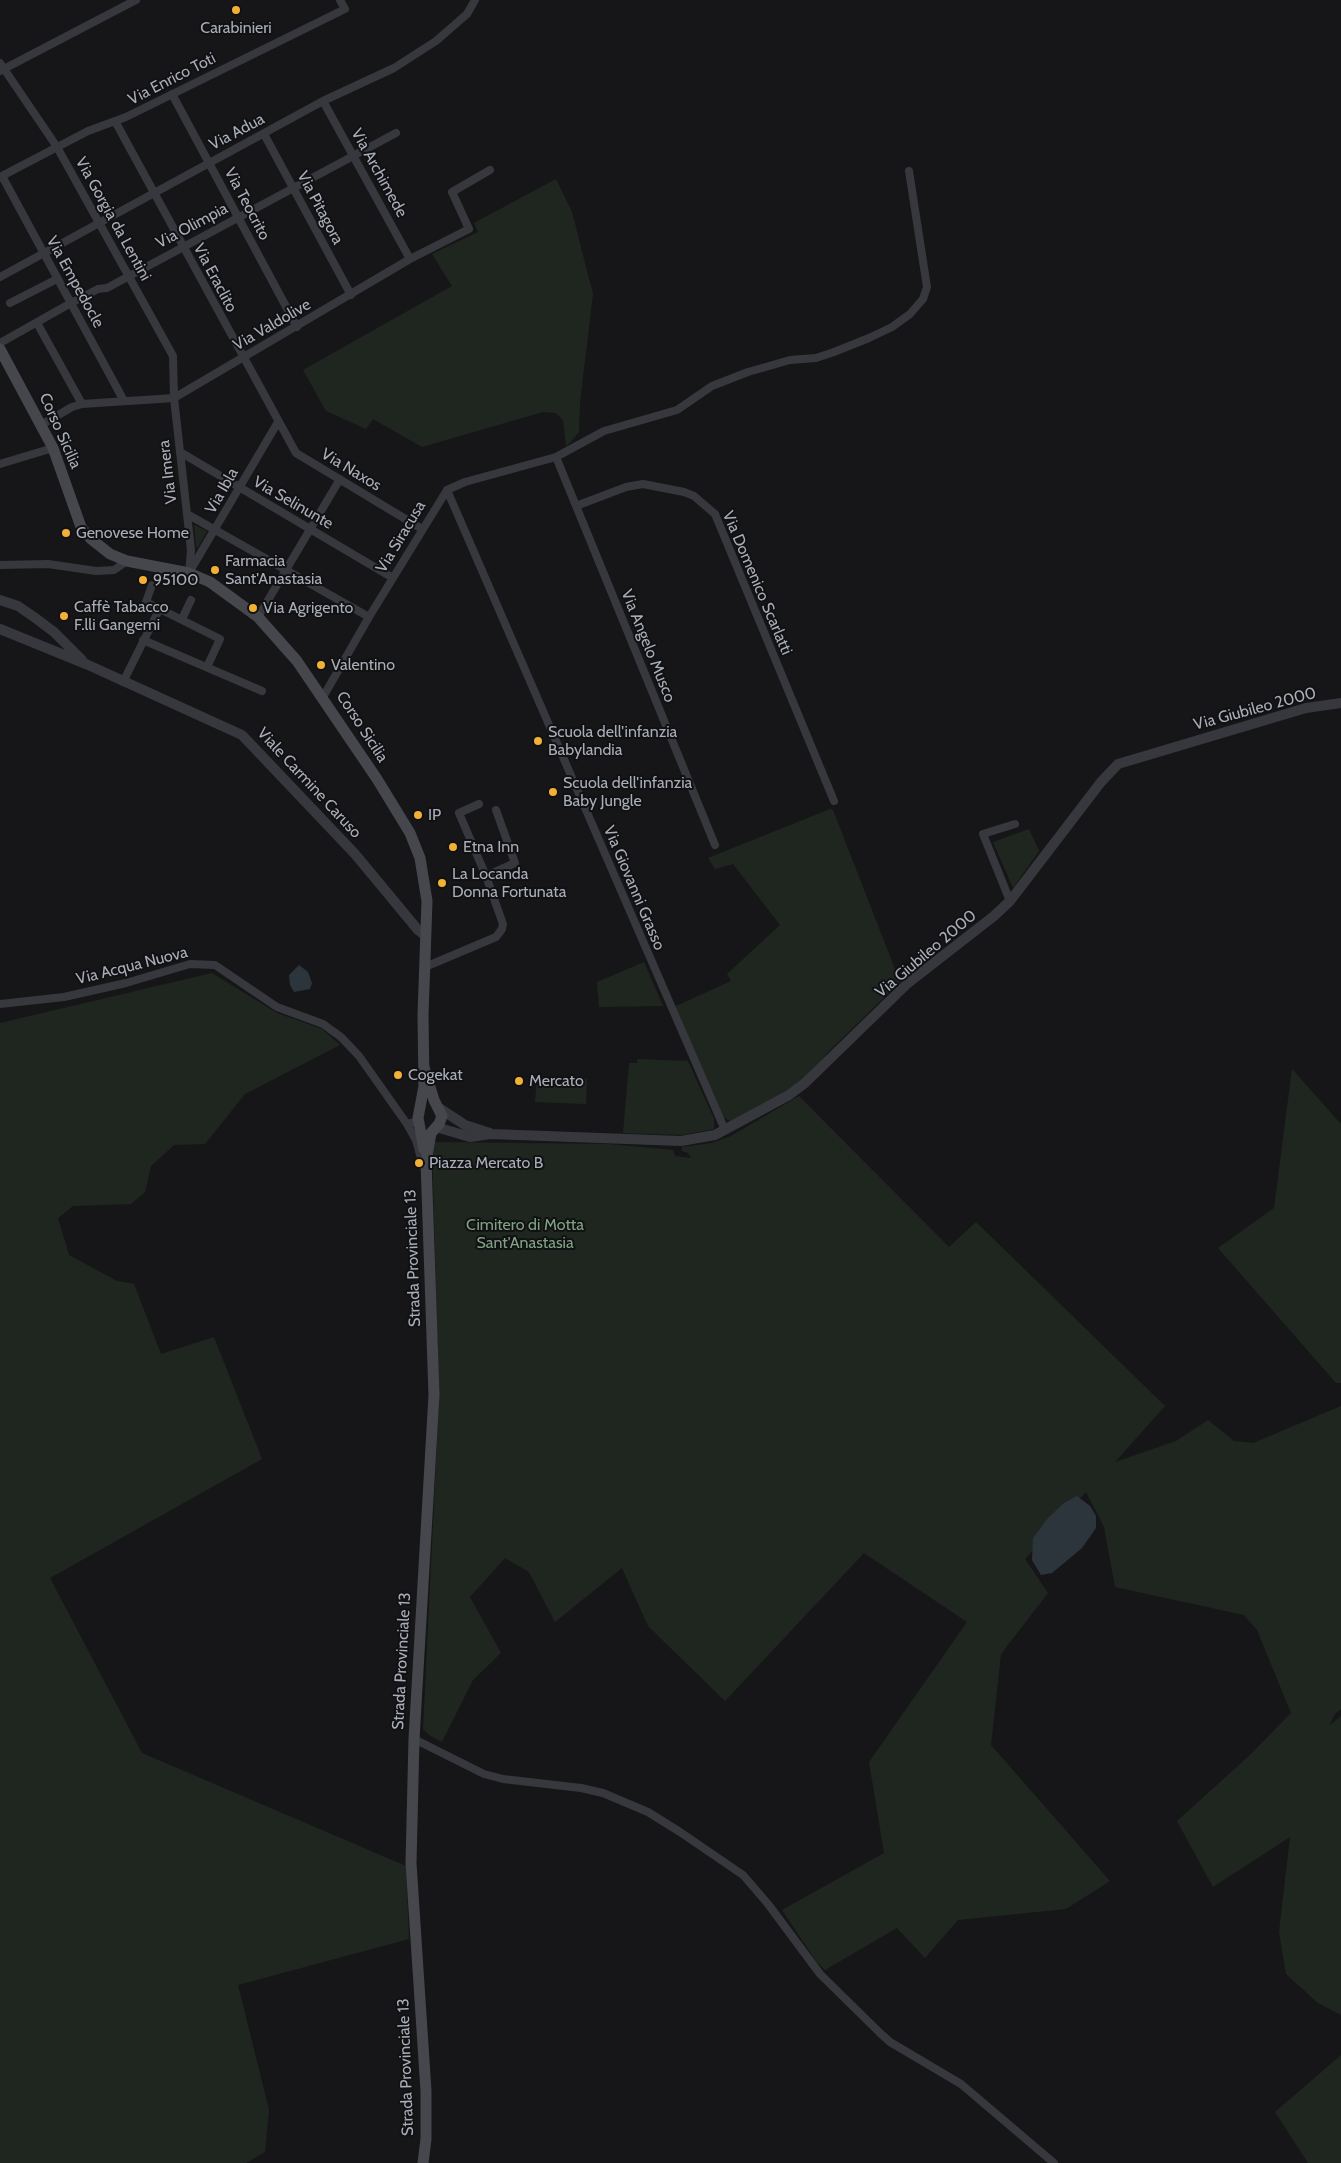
<!DOCTYPE html>
<html>
<head>
<meta charset="utf-8">
<style>
	body { margin:0 }
	canvas { display:block; background:#161618 }
</style>
</head>
<body>
<canvas width="1341" height="2163"></canvas>
<script>
const context = document.querySelector('canvas').getContext('2d');
context.lineJoin = 'round';
function paint(path, color) { context.fillStyle = color; context.fill(path, 'evenodd'); }
const shape = rows => new Path2D(rows.map(r => 'M' + r).join(''));
function trace(path, color, width, dash) { context.strokeStyle = color; context.lineWidth = width; context.lineCap = dash ? 'butt' : 'round'; context.setLineDash(dash || []); context.stroke(path); }
function write(font, color, halo, rows, align = 'center') {
  context.font = font + ' Cabin,sans-serif'; context.lineWidth = 4; context.setLineDash([]); context.textBaseline = 'middle'; context.strokeStyle = halo; context.fillStyle = color; for (const [text, x, y, turn = 0] of rows) {
    context.save(); context.translate(x, y); context.rotate((+turn || 0) * Math.PI / 180); context.textAlign = isNaN(turn) ? turn : align; if (halo) context.strokeText(text, 0, 0); context.fillText(text, 0, 0); context.restore();
  }
}
paint(shape([
	[556,179,572,212,593,294,580,402,579,432,571,442,566,446,563,420,556,413,543,412,422,447,373,419,366,429,326,411,303,370,452,286,432,254,478,232,474,223],
	[194,525,207,531,198,547,196,547],
	[830,809,833,810,900,982,828,1052,810,1074,792,1088,731,1122,722,1116,677,1013,676,1006,731,981,727,974,780,925,733,864,715,869,708,858],
	[1029,829,1039,851,1013,888,993,842],
	[644,962,663,1006,599,1007,597,982],
	[212,973,277,1013,322,1029,340,1045,245,1094,205,1144,174,1145,151,1166,145,1192,131,1204,73,1206,58,1218,69,1255,117,1281,134,1284,161,1354,214,1337,262,1459,50,1578,142,1753,406,1866,409,1939,238,1985,269,2110,265,2152,246,2163,0,2163,0,1023],
	[637,1059,688,1061,714,1119,714,1129,682,1135,623,1133,629,1063,637,1063],
	[1292,1069,1341,1124,1341,1383,1336,1383,1218,1248,1274,1208],
	[537,1077,587,1079,586,1104,535,1102],
	[799,1096,949,1247,976,1222,1165,1406,1115,1462,1176,1441,1208,1420,1234,1441,1253,1443,1341,1406,1341,1709,1335,1714,1329,1726,1341,1716,1341,2015,1318,2003,1286,1974,1279,1932,1290,1837,1213,1887,1177,1821,1250,1755,1291,1713,1257,1630,1244,1615,1115,1587,1104,1527,1086,1492,1025,1559,1048,1593,1001,1654,991,1745,1110,1881,1066,1909,958,1920,925,1958,897,1928,825,1970,816,1961,782,1910,884,1853,869,1762,967,1622,864,1553,725,1701,648,1626,622,1568,555,1622,529,1572,505,1558,470,1597,501,1653,473,1680,442,1742,429,1735,423,1729,439,1401,432,1142,609,1144,673,1150,675,1156,691,1158,688,1153,682,1151,682,1147,712,1143,731,1136],
	[1341,2055,1341,2163,1308,2163,1275,2112]
]), '#1e261f');
paint(shape([
	[299,965,308,972,312,983,310,989,294,992,290,985,289,975],
	[1077,1496,1090,1506,1096,1516,1096,1528,1082,1548,1052,1573,1041,1575,1032,1560,1033,1538,1048,1518,1064,1503]
]), '#2c353c');
trace(shape([
	[0,63,57,147,173,356,174,398,191,550,189,573],
	[0,71,136,0],
	[172,94,297,327],
	[323,101,410,259],
	[115,121,296,453,422,529],
	[264,134,351,295],
	[2,176,124,401],
	[0,177,88,131,126,117,345,9,340,0],
	[0,277,323,101,394,68,436,41,467,14,475,0],
	[10,303,57,279],
	[37,323,82,404],
	[0,343,71,303,98,289,107,288,396,133],
	[41,425,72,407,82,404,174,398,410,259,469,229,452,192,490,170],
	[180,452,393,578],
	[556,457,715,845],
	[0,464,53,448],
	[447,490,725,1130],
	[576,506,626,487,643,484,684,492,694,496,715,514,834,801],
	[187,514,369,617],
	[0,565,48,564,96,571,114,570,127,561],
	[190,571,278,422],
	[152,585,146,602,220,639,207,667],
	[258,617,340,479],
	[182,619,191,600],
	[143,640,262,691],
	[123,682,160,608],
	[323,697,369,617,447,490,465,482,556,457,604,431,677,410,712,386,748,372,790,360,816,358,834,352,869,338,892,327,910,314,923,299,927,287,909,171],
	[486,876,515,863,496,810],
	[1010,901,983,834,1015,824],
	[425,967,496,937,502,929,503,924,486,876,459,813,479,804],
	[0,1004,64,997,126,983,190,964,215,965,277,1007,323,1024,341,1037,359,1056,407,1124,419,1121],
	[407,1124,416,1140,423,1166],
	[414,1739,484,1774,503,1779,581,1788,603,1793,648,1812,680,1832,743,1875,768,1904,820,1974,880,2033,890,2042,961,2084,1054,2163]
]), '#37383d', 8);
trace(shape([
	[0,600,18,606,34,617,54,632,82,660],
	[0,629,86,664,242,735,355,854,418,930,426,936],
	[439,1108,465,1125,490,1133],
	[436,1127,470,1137,491,1134,681,1141,715,1135,789,1095,805,1083,908,983,994,916,1010,901,1101,782,1118,764,1306,708,1341,703]
]), '#37383d', 10);
trace(shape([
	[0,349,53,448,81,527,91,539,110,554,127,561,189,573,210,582,258,617,297,661,377,779,410,833,420,858,427,901,423,1015,424,1086,418,1118,424,1149],
	[423,2163,426,2139,426,2091,411,1863,414,1739,434,1395,426,1161,431,1133,439,1124,442,1116,434,1100,424,1067]
]), '#45474d', 11);
for (const [x, y, r, color] of [
	[236,10,5,"#f2b134"],
	[66,533,5,"#f2b134"],
	[215,570,5,"#f2b134"],
	[143,580,5,"#f2b134"],
	[253,608,5,"#f2b134"],
	[64,616,5,"#f2b134"],
	[321,665,5,"#f2b134"],
	[538,741,5,"#f2b134"],
	[553,792,5,"#f2b134"],
	[418,815,5,"#f2b134"],
	[453,847,5,"#f2b134"],
	[442,883,5,"#f2b134"],
	[398,1075,5,"#f2b134"],
	[519,1081,5,"#f2b134"],
	[419,1163,5,"#f2b134"]
]) { const dot = new Path2D(); dot.arc(x, y, r, 0, 2 * Math.PI); context.fillStyle = color; context.fill(dot); trace(dot, '#111113', 2); }
write('16px', '#a8adb8', '#111113', [
	["Carabinieri",236,28,"center"],
	["Genovese Home",76,533],
	["Farmacia",225,561],
	["Sant'Anastasia",225,579],
	["95100",153,580],
	["Caffè Tabacco",74,607],
	["F.lli Gangemi",74,625],
	["Via Agrigento",263,608],
	["Valentino",331,665],
	["Scuola dell'infanzia",548,732],
	["Babylandia",548,750],
	["Scuola dell'infanzia",563,783],
	["Baby Jungle",563,801],
	["IP",428,815],
	["Etna Inn",463,847],
	["La Locanda",452,874],
	["Donna Fortunata",452,892],
	["Cogekat",408,1075],
	["Mercato",529,1081],
	["Piazza Mercato B",429,1163]
], 'left');
write('16px', '#a8adb8', '#111113', [
	["Via Enrico Toti",172,79,-27],
	["Via Adua",237,132,-28],
	["Via Archimede",379,173,61],
	["Via Teocrito",247,204,62],
	["Via Pitagora",320,208,62],
	["Via Gorgia da Lentini",113,219,61],
	["Via Olimpia",192,226,-28],
	["Via Eraclito",215,278,62],
	["Via Empedocle",75,282,61],
	["Via Valdolive",272,325,-30],
	["Corso Sicilia",60,431,66],
	["Via Naxos",351,470,31],
	["Via Imera",168,472,-97],
	["Via Ibla",222,491,-60],
	["Via Selinunte",293,503,30],
	["Via Siracusa",401,537,-59],
	["Via Domenico Scarlatti",757,583,67],
	["Via Angelo Musco",648,646,68],
	["Via Giubileo 2000",1255,709,-15],
	["Corso Sicilia",362,727,57],
	["Viale Carmine Caruso",309,783,47],
	["Via Giovanni Grasso",634,888,67],
	["Via Giubileo 2000",926,954,-40],
	["Via Acqua Nuova",132,966,-14],
	["Strada Provinciale 13",413,1258,-92],
	["Strada Provinciale 13",402,1661,-87],
	["Strada Provinciale 13",406,2067,-92]
]);
write('16px', '#7fa381', '#111113', [
	["Cimitero di Motta",525,1225],
	["Sant'Anastasia",525,1243]
]);
</script>
</body>
</html>
